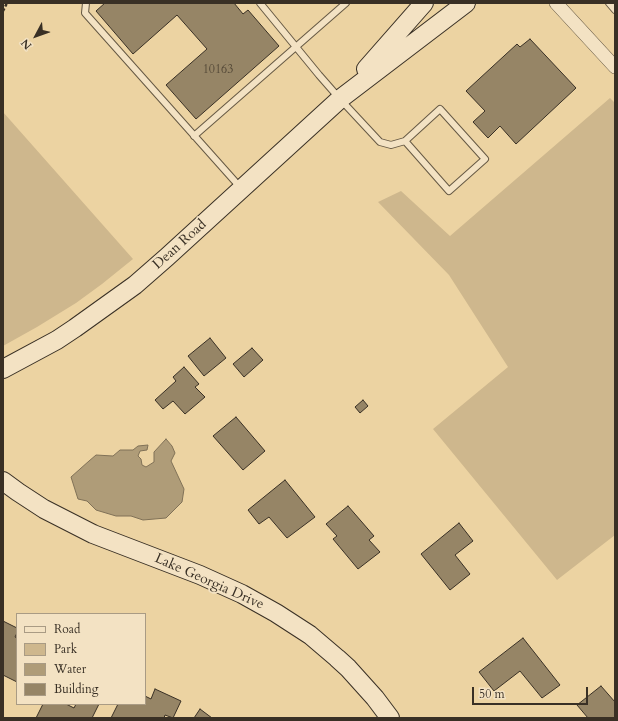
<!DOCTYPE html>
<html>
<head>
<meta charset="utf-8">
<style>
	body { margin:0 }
	#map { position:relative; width:618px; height:721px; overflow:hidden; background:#ecd3a2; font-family:Cardo,serif }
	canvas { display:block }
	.frame { position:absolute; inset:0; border:4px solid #393025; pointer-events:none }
	.legend { position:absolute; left:16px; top:613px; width:130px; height:92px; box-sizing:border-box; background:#f3e2c3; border:1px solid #a99b84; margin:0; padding:5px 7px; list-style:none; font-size:12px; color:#393025 }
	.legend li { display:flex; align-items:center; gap:8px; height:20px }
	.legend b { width:20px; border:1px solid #a99b84 }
	.north { position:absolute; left:16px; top:16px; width:40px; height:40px; -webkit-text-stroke:3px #f3e2c3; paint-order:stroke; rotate:229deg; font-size:11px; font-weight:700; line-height:16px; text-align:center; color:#393025 }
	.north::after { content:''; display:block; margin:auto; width:14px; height:18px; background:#393025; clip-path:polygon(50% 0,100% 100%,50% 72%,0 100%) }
	.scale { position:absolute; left:472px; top:687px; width:116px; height:18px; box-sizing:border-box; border:2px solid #393025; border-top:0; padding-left:5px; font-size:12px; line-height:14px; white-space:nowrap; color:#393025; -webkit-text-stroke:3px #f3e2c3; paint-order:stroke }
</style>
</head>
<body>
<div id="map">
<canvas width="618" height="721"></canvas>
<div class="frame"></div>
<ul class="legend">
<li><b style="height:5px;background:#f3e2c3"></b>Road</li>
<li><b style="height:11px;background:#ceb78d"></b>Park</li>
<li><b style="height:11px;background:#af9c78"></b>Water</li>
<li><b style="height:11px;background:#968566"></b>Building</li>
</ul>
<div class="north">N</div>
<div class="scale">50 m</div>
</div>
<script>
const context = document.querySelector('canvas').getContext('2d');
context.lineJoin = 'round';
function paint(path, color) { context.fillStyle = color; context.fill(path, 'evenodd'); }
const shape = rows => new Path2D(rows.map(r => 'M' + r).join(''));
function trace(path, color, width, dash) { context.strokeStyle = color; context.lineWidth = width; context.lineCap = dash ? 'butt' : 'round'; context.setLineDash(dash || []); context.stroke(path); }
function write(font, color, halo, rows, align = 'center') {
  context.font = font + ' Cardo,serif'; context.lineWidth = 3.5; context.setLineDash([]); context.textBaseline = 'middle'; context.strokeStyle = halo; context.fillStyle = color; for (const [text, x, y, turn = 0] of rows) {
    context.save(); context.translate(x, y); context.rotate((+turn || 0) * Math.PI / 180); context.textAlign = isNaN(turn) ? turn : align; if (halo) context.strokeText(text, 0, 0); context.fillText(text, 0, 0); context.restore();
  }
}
paint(shape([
	[610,98,615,103,615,535,557,580,433,429,508,367,449,275,378,202,401,191,450,236],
	[3,112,133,259,102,284,76,303,37,327,3,346]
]), '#ceb78d');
const water = shape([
	[166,439,172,446,175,453,171,461,184,489,182,502,166,518,143,520,131,516,116,516,96,510,87,501,78,499,71,477,89,461,96,455,113,456,120,450,133,450,138,446,148,445,147,450,140,451,138,456,141,459,142,465,146,467,154,462,154,452,166,439]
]);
paint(water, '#af9c78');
trace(water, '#807157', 1);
const building = shape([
	[105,3,234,3,243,14,248,10,279,46,196,119,166,85,207,49,177,15,133,54,96,11,105,3],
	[530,39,576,88,516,144,500,126,488,138,473,122,485,111,466,91,517,44,520,47,530,39],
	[210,338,226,358,204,376,188,356,210,338],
	[252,348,263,360,244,377,233,364,252,348],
	[184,367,199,384,195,387,205,397,185,414,173,401,163,409,155,400,176,381,173,377,184,367],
	[363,400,368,406,360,413,355,407,363,400],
	[236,417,265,451,243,470,213,436,236,417],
	[285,480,315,517,287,538,269,517,259,524,248,510,285,480],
	[348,506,374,536,369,540,380,552,358,569,333,539,337,536,326,524,348,506],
	[459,523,473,541,455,555,470,574,450,590,421,554,459,523],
	[3,621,17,628,17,633,15,637,17,638,17,682,3,675,3,621],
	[523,638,560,685,542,698,520,671,494,691,479,672,523,638],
	[601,686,615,702,615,718,588,718,577,705,601,686],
	[155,689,181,701,173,718,165,715,164,718,111,718,118,704,145,704,145,696,151,699,155,689],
	[43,704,66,704,74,708,76,704,99,704,92,718,36,718,43,704],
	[200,709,212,718,194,718,200,709]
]);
paint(building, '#968566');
trace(building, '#393025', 1);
const lane = shape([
	[86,3,85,13,240,187],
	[260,3,319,75,340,99,380,142,391,145,405,141,440,109,485,159,449,191,405,141],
	[609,3,615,10],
	[194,136,346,3]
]);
const street = shape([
	[556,3,615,67]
]);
const secondary = shape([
	[366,69,424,3],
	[3,369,57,340,75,328,135,285,167,257,340,99,466,3],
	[3,481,18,492,44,509,93,534,200,575,242,594,276,613,310,635,337,658,348,668,375,698,390,718]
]);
trace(lane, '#665944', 8);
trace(street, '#665944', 14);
trace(secondary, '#393025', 20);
trace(shape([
	[3,11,7,3]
]), '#393025', 2.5, [3, 2]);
trace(lane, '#f3e2c3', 6);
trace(street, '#f3e2c3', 13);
trace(secondary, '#f3e2c3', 18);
write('12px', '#504535', null, [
	["10163",218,70]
]);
write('14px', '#393025', '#f3e2c3', [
	["Dean Road",180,245,-42],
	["Lake Georgia Drive",209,582,24]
]);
</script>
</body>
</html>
